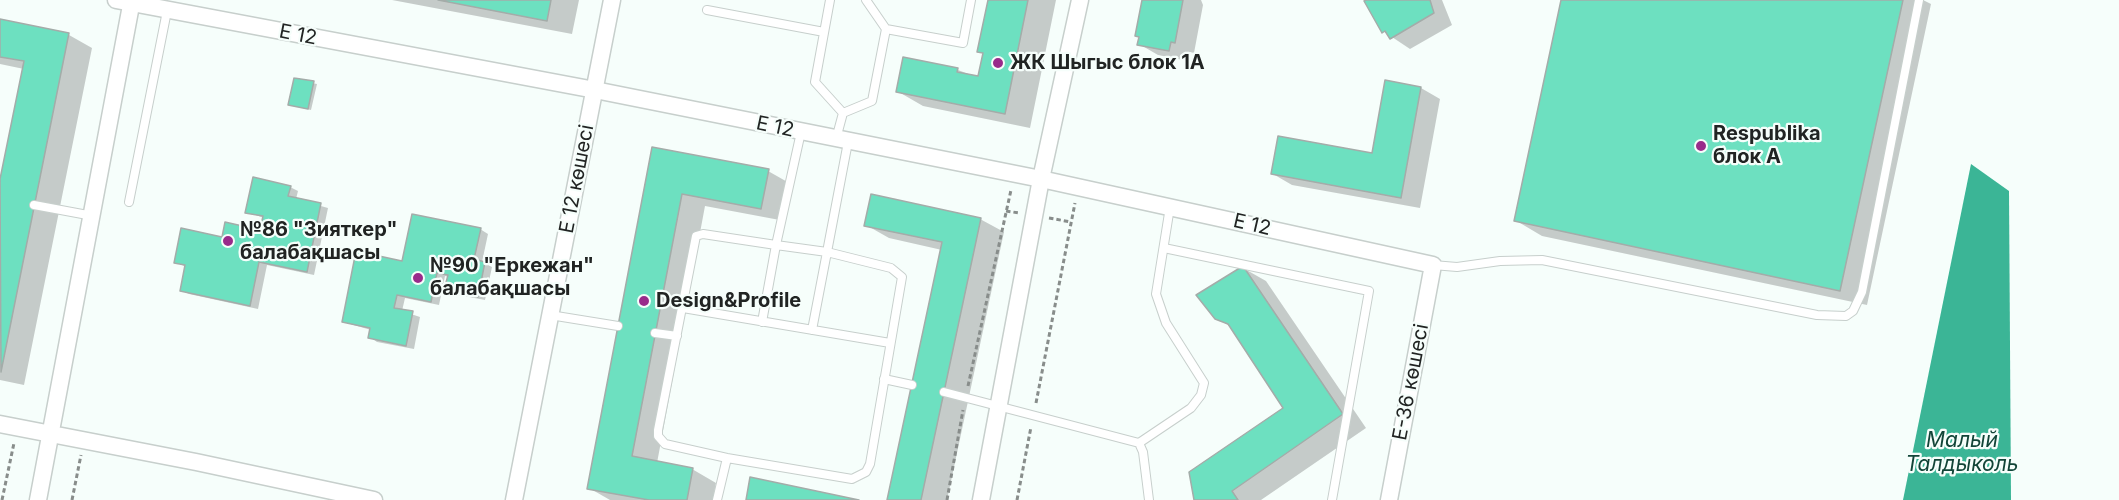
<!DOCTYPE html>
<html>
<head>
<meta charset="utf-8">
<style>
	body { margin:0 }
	canvas { display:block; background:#f6fefb }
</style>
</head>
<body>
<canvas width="2119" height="500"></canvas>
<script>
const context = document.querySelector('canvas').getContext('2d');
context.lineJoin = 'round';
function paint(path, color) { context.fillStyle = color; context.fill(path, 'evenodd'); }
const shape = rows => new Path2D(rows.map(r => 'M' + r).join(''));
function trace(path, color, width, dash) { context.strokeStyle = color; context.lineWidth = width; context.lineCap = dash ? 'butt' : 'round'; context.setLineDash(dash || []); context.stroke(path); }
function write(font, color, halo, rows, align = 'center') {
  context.font = font + ' Inter,sans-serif'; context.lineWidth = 4.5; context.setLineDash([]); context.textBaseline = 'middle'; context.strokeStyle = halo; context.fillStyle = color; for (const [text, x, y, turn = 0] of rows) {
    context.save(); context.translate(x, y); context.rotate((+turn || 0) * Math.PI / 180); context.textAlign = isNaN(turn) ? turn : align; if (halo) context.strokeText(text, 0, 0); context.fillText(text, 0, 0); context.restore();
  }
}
paint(shape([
	[1971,164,2009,191,2011,500,1903,500]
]), '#3bb596');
paint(shape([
	[392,0,579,0,572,34],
	[989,0,1056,0,1030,128,923,106,897,91,958,70,979,78,984,54,979,51],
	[1144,0,1201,0,1203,5,1194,53,1190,52,1188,61,1158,55,1139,44],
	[1369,0,1442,0,1452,25,1410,49,1383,31],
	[1562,0,1923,0,1931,4,1867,305,1542,236,1515,220],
	[0,21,69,35,92,48,24,385,0,380,0,186,24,69,0,64],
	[296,80,317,84,311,110,290,105],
	[1421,88,1440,99,1420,208,1292,185,1273,174,1373,155],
	[653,149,768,171,791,184,785,221,705,206,657,463,692,469,716,483,713,500,610,500,589,488],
	[290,187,298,191,296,199,328,208,314,275,267,265,258,309,189,294,181,290,186,267,176,262,223,239,261,231,264,218,247,212],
	[980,219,1004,232,947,500,889,500,942,250,889,238,866,225],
	[480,229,488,234,482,262,492,267,485,300,453,294,446,290,449,277,445,276,439,305,405,298,402,311,420,317,414,349,377,342,370,337,371,330,343,322,404,262],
	[1243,268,1266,281,1366,428,1261,500,1195,500,1285,408,1233,328,1216,318]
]), '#0003');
const building = shape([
	[438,0,551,0,547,21,438,0],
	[988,0,1028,0,1005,114,896,92,903,57,958,68,957,72,978,76,983,53,977,52,988,0],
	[1142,0,1183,0,1175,43,1171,42,1169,51,1137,45,1139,37,1135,36,1142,0],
	[1366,0,1430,0,1434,13,1390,39,1385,31,1382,33,1364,1,1366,0],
	[1561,0,1903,0,1840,291,1514,221,1561,0],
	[0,19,69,33,1,372,0,179,24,61,0,57,0,19],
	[294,78,314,81,308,109,288,105,294,78],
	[1385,80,1421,87,1401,198,1271,174,1278,136,1372,153,1385,80],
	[652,147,769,169,761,209,682,194,632,456,693,468,687,500,649,500,587,489,652,147],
	[253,177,291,186,288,196,321,203,307,272,259,262,250,306,180,291,185,265,174,263,181,228,222,237,225,222,260,230,263,216,245,213,253,177],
	[871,194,981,218,921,500,887,500,942,242,864,226,871,194],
	[412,214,481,228,474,259,485,262,478,297,444,290,448,275,437,273,431,302,397,295,394,308,413,311,406,346,368,338,370,328,342,322,356,251,402,261,412,214],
	[1243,266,1343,414,1232,491,1238,500,1194,500,1189,472,1283,408,1228,324,1215,319,1196,295,1243,266],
	[750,477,859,500,746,500,750,477]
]);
paint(building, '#6de0c0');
trace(building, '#a4aca9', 1.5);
const service = shape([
	[830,0,815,82,843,113],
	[866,0,886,29,963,43,971,0],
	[707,10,824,32],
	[801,132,776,245,703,234,696,236,658,430,658,436,665,444,727,458,852,479,866,472,870,464,902,277,891,268,827,252,848,142],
	[836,139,843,113,872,101,886,29],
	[129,202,167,11],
	[34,205,93,216],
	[1164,248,1369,291,1332,500],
	[1433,265,1457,267,1500,261,1542,260,1817,315,1846,316,1853,311,1862,292,1919,0],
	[683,308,890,343],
	[550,315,618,326],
	[762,322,776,245,827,252,812,330],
	[655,333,677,336],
	[884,379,912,385],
	[944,392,1139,443,1143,452,1149,500],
	[1139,443,1191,408,1201,395,1204,383,1166,323,1156,294,1170,207],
	[717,500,727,458]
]);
const minor = shape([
	[116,0,595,90,1041,179,1433,265,1389,500],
	[0,424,196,462,374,500],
	[38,500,132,0],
	[514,500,612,0],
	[981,500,1041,179,1080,0]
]);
trace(service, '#c7cfcc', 10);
trace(minor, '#c7cfcc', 19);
trace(shape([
	[1006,211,1019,213],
	[1049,218,1071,222],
	[968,386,1011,190],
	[1036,403,1075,203],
	[2,500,14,443],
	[72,500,81,455],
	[947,500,963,410],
	[1017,500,1031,427]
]), '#888d8b', 3, [4.5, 3]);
trace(service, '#fff', 8);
trace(minor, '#fff', 16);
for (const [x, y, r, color] of [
	[998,63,6,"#992b8b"],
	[1701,146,6,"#992b8b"],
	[228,241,6,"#992b8b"],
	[418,278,6,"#992b8b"],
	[644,301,6,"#992b8b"]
]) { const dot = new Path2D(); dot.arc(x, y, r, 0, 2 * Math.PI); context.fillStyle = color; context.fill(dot); trace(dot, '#f6fefb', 2); }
write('20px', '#212423', '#f6fefb', [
	["E 12",298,35,11],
	["E 12",775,127,12],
	["Е 12 көшесі",577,179,-79],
	["E 12",1252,225,13],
	["Е-36 көшесі",1411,382,-79]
]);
write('bold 20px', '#212423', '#f6fefb', [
	["ЖК Шыгыс блок 1А",1010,63],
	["Respublika",1713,134],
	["блок А",1713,157],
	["№86 \"Зияткер\"",240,230],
	["балабақшасы",240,253],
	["№90 \"Еркежан\"",430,266],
	["балабақшасы",430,289],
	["Design&Profile",656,301]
], 'left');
write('italic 21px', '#124538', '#f6fefb', [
	["Малый",1962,441],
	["Талдыколь",1962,465]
]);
</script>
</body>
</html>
